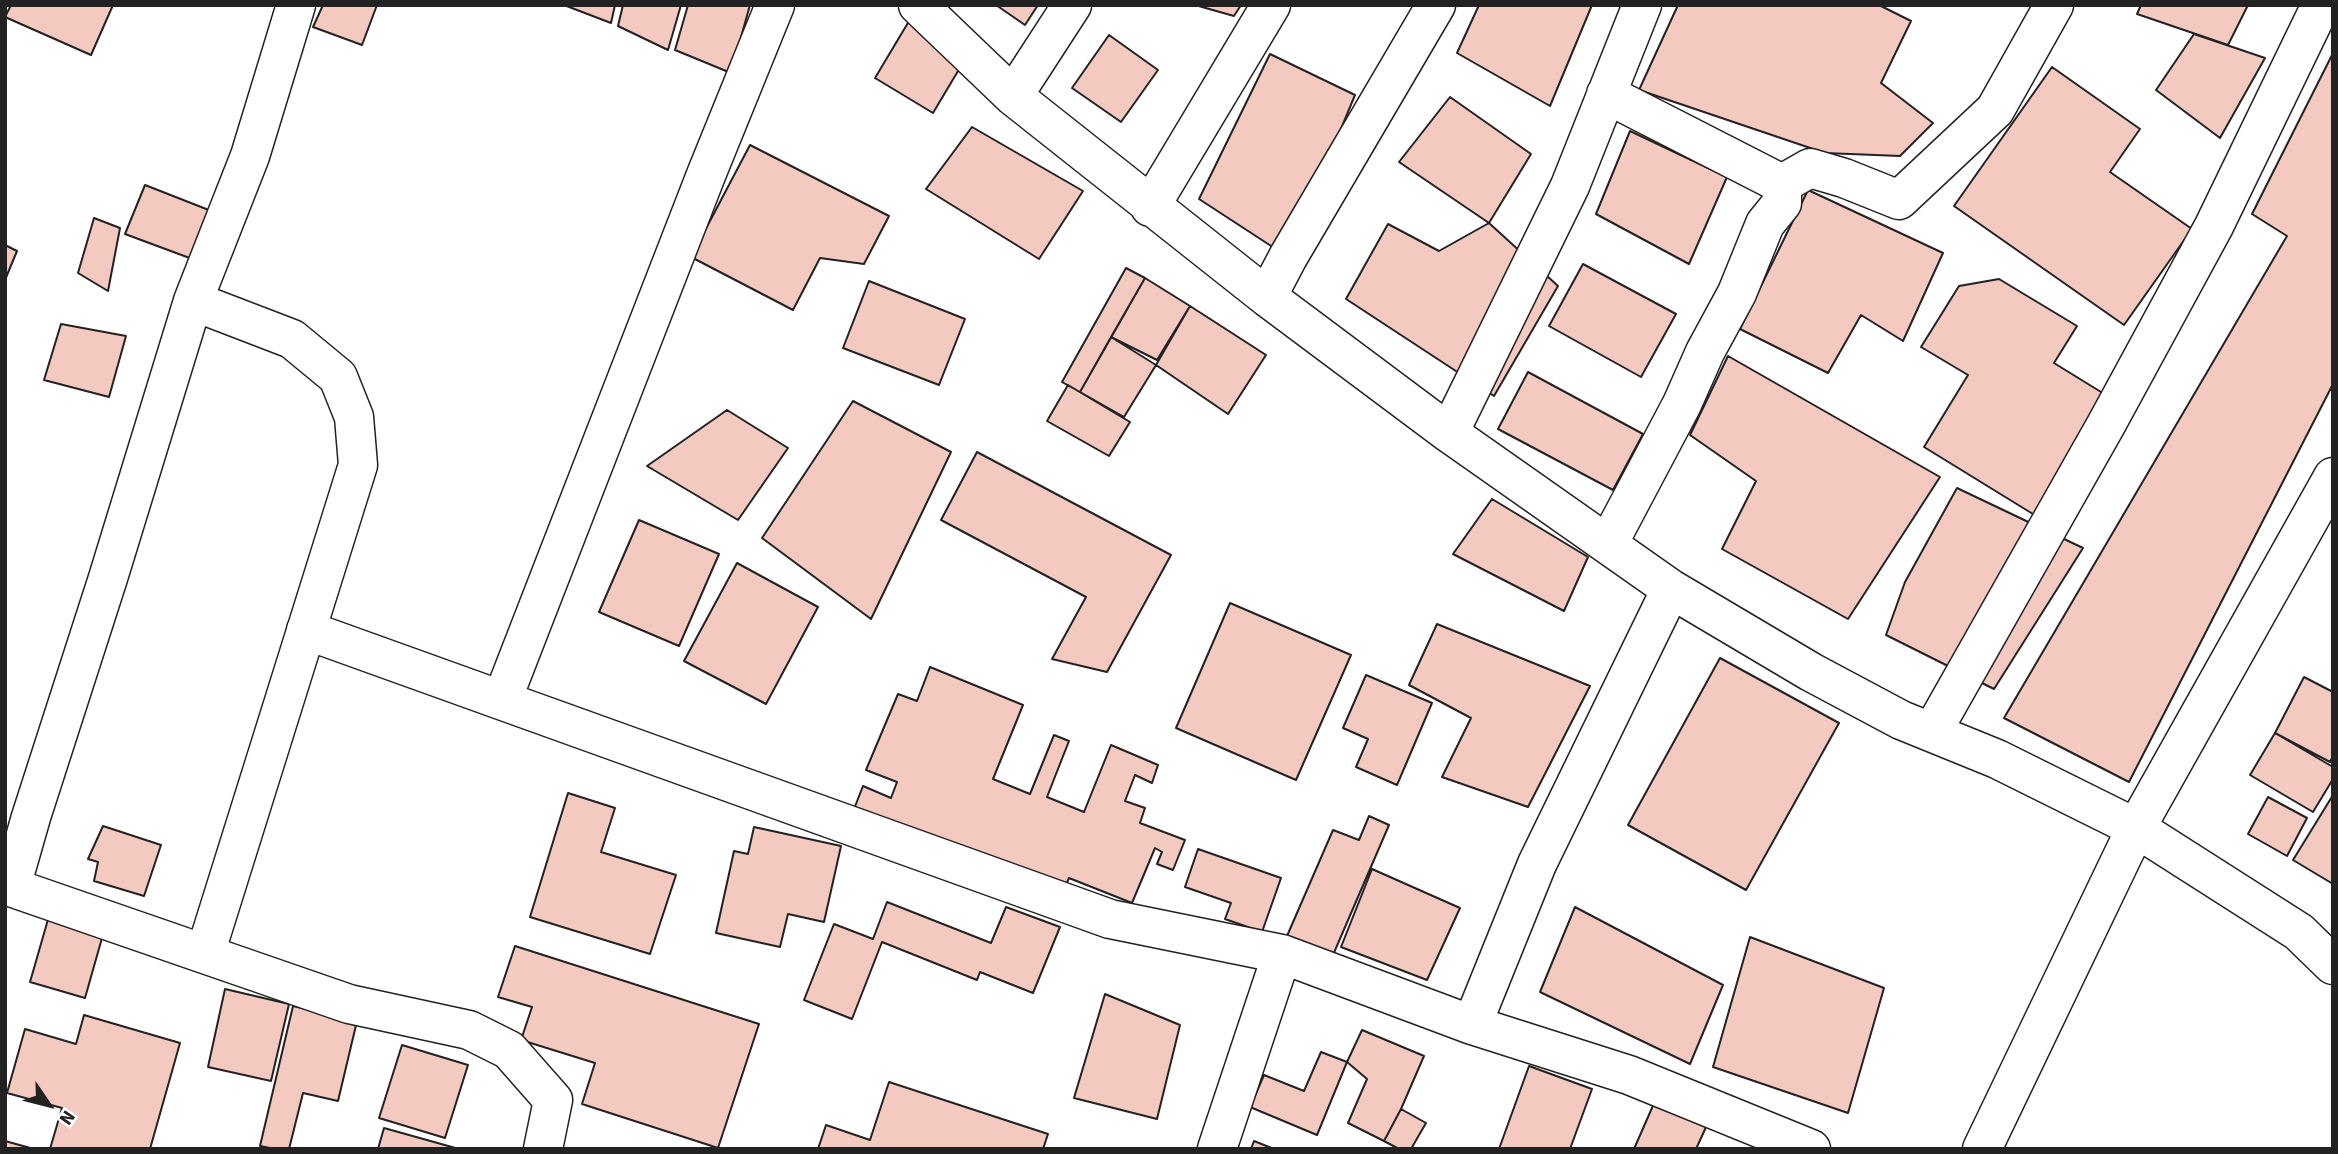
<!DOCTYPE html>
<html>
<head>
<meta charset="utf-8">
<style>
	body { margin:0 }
	#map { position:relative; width:2338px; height:1154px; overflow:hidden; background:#fff; font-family:"Source Sans 3",sans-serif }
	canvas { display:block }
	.frame { position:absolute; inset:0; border:7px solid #222; pointer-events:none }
	.north { position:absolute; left:14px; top:1070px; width:70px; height:70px; -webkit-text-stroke:5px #fff; paint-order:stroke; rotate:125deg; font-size:19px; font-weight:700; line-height:28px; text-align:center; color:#222 }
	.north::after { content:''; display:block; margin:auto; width:24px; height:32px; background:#222; clip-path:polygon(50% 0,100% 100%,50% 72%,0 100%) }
</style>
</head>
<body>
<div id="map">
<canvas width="2338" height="1154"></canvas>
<div class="frame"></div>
<div class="north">N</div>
</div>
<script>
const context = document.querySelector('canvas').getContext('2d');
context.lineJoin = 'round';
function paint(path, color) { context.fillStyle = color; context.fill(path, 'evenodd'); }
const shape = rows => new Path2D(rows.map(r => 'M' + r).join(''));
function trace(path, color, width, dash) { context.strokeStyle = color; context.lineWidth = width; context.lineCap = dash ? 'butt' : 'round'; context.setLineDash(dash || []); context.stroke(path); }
const building = shape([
	[11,5,113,5,91,55,5,17,11,5],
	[323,5,377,5,362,45,313,27,323,5],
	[564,5,615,5,611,23,564,5],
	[623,5,681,5,668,50,618,26,623,5],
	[688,5,750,5,731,73,675,50,688,5],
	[996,5,1038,5,1025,25,996,5],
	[1195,5,1241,5,1234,16,1195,5],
	[1479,5,1592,5,1550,106,1457,53,1479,5],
	[1678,5,1879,5,1911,21,1881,83,1933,123,1900,156,1825,153,1639,90,1678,5],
	[2141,5,2248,5,2228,45,2137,14,2141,5],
	[918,6,964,61,933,113,875,78,918,6],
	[2194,34,2265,58,2220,138,2156,90,2194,34],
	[1109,35,1158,70,1121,122,1072,88,1109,35],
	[2333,53,2333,384,2129,782,2004,718,2287,236,2252,214,2333,53],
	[1270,54,1355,95,1288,257,1199,199,1270,54],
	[2052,67,2140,129,2110,172,2192,229,2124,325,1954,206,2052,67],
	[1450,97,1531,154,1489,223,1399,162,1450,97],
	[972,127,1083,191,1039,259,926,189,972,127],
	[1630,131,1727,177,1689,264,1596,214,1630,131],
	[750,145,889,216,864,264,820,258,793,310,691,257,750,145],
	[145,185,219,214,195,260,125,234,145,185],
	[1808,190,1943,253,1903,341,1861,315,1828,373,1740,329,1808,190],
	[94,218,120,228,108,291,78,273,94,218],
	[1489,223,1558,286,1494,396,1346,299,1388,224,1439,251,1489,223],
	[5,245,17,251,5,280,5,245],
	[1583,264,1676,314,1641,377,1549,326,1583,264],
	[1126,268,1145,278,1080,392,1062,382,1126,268],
	[1145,278,1190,306,1157,360,1111,337,1145,278],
	[1999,279,2077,326,2054,363,2127,408,2054,527,1924,447,1968,375,1921,347,1959,286,1999,279],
	[869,281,965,319,939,385,843,348,869,281],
	[1190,306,1266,355,1228,414,1156,365,1190,306],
	[61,324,126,336,109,397,44,380,61,324],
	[1111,337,1156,365,1124,417,1080,392,1111,337],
	[1728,356,1940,477,1848,619,1722,549,1756,481,1690,435,1728,356],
	[1528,372,1643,434,1613,490,1498,429,1528,372],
	[1068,385,1130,422,1109,456,1047,421,1068,385],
	[853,401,951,452,871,619,762,538,853,401],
	[727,410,788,448,738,520,647,466,727,410],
	[977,452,1171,555,1107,672,1052,659,1086,597,941,520,977,452],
	[1957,488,2083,548,1994,689,1886,635,1905,582,1957,488],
	[1492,499,1588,557,1564,611,1453,554,1492,499],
	[639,520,719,554,679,646,599,612,639,520],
	[737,563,818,607,766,704,684,661,737,563],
	[1230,603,1351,655,1296,780,1176,728,1230,603],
	[1437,624,1590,686,1528,807,1442,777,1471,718,1409,685,1437,624],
	[1720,658,1839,723,1746,890,1628,825,1720,658],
	[930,667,1023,705,993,779,1030,794,1054,735,1069,741,1047,797,1084,812,1111,745,1158,765,1152,783,1135,775,1125,801,1145,808,1140,823,1185,840,1173,870,1157,864,1162,852,1155,848,1132,903,1069,878,1062,894,854,809,863,786,891,798,897,782,866,770,898,694,917,701,930,667],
	[1366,675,1432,703,1397,785,1356,767,1368,739,1343,728,1366,675],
	[2304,677,2333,692,2333,756,2330,762,2275,733,2304,677],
	[2275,733,2333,767,2333,779,2313,812,2250,775,2275,733],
	[568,793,615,808,601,852,676,875,650,954,530,917,568,793],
	[2333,795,2333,884,2293,860,2333,795],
	[2268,797,2307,818,2287,856,2248,834,2268,797],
	[1369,816,1389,825,1333,955,1287,936,1333,830,1359,840,1369,816],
	[103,826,161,845,144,896,94,881,98,862,88,859,103,826],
	[754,827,841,846,824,922,788,914,780,947,716,933,734,851,748,854,754,827],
	[1198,849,1281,878,1262,932,1225,919,1231,903,1185,887,1198,849],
	[1372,869,1460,908,1427,980,1341,947,1372,869],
	[887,902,991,943,1006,907,1060,927,1033,993,980,972,977,980,882,942,852,1019,804,1000,834,924,873,939,887,902],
	[1575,907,1723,985,1690,1064,1540,992,1575,907],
	[49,916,104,931,85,998,30,982,49,916],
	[1750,937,1884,988,1848,1113,1713,1067,1750,937],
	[515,946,759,1024,718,1148,582,1104,595,1063,521,1040,532,1007,498,997,515,946],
	[225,989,289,1004,271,1081,208,1067,225,989],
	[1105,994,1180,1025,1157,1119,1074,1098,1105,994],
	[293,1006,357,1021,338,1101,303,1093,289,1149,275,1149,260,1146,293,1006],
	[84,1015,180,1043,150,1149,50,1149,62,1108,7,1093,25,1029,76,1044,84,1015],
	[1362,1030,1424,1056,1401,1109,1384,1141,1348,1123,1367,1079,1347,1062,1362,1030],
	[402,1045,468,1065,445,1138,379,1118,402,1045],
	[1321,1052,1347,1062,1317,1135,1250,1107,1264,1075,1304,1091,1321,1052],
	[1529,1066,1592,1089,1570,1149,1499,1149,1529,1066],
	[889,1082,1048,1134,1043,1149,818,1149,826,1125,870,1140,889,1082],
	[1655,1101,1707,1125,1696,1149,1634,1149,1655,1101],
	[1401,1109,1426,1123,1411,1149,1399,1149,1384,1141,1401,1109],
	[384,1128,459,1149,378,1149,384,1128],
	[5,1141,34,1149,5,1149,5,1141],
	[1254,1141,1274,1149,1251,1149,1254,1141]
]);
paint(building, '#f3c9c0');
trace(building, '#222', 2);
const minor = shape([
	[918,5,1013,96,1267,297,1449,433,1671,589,1811,672,1901,720,1997,759,2136,828,2299,932,2333,965],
	[1606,94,1782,184],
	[1013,96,1072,5],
	[1782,184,1810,168,1844,178,1899,200,1995,110,2054,5],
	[1150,207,1271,5],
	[1267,297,1288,257,1436,5],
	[193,301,292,339,338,377,354,417,358,465,205,954],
	[1449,433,1570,186,1642,5],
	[1608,544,1682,404,1705,352,1737,293,1765,224,1782,203,1782,184],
	[1671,589,1537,864,1472,1025,1629,1075,1811,1149],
	[306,630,1110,919,1282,954,1472,1025],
	[502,700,706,175,775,5],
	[1932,732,2107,423,2214,226,2321,5],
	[5,885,349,1004,469,1030,509,1050,553,1100,543,1149],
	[11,887,31,817,108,578,193,301,250,156,296,5],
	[1217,1149,1282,954],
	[1982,1149,2136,828,2333,477]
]);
trace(minor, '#222', 41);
trace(minor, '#fff', 38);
</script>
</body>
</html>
